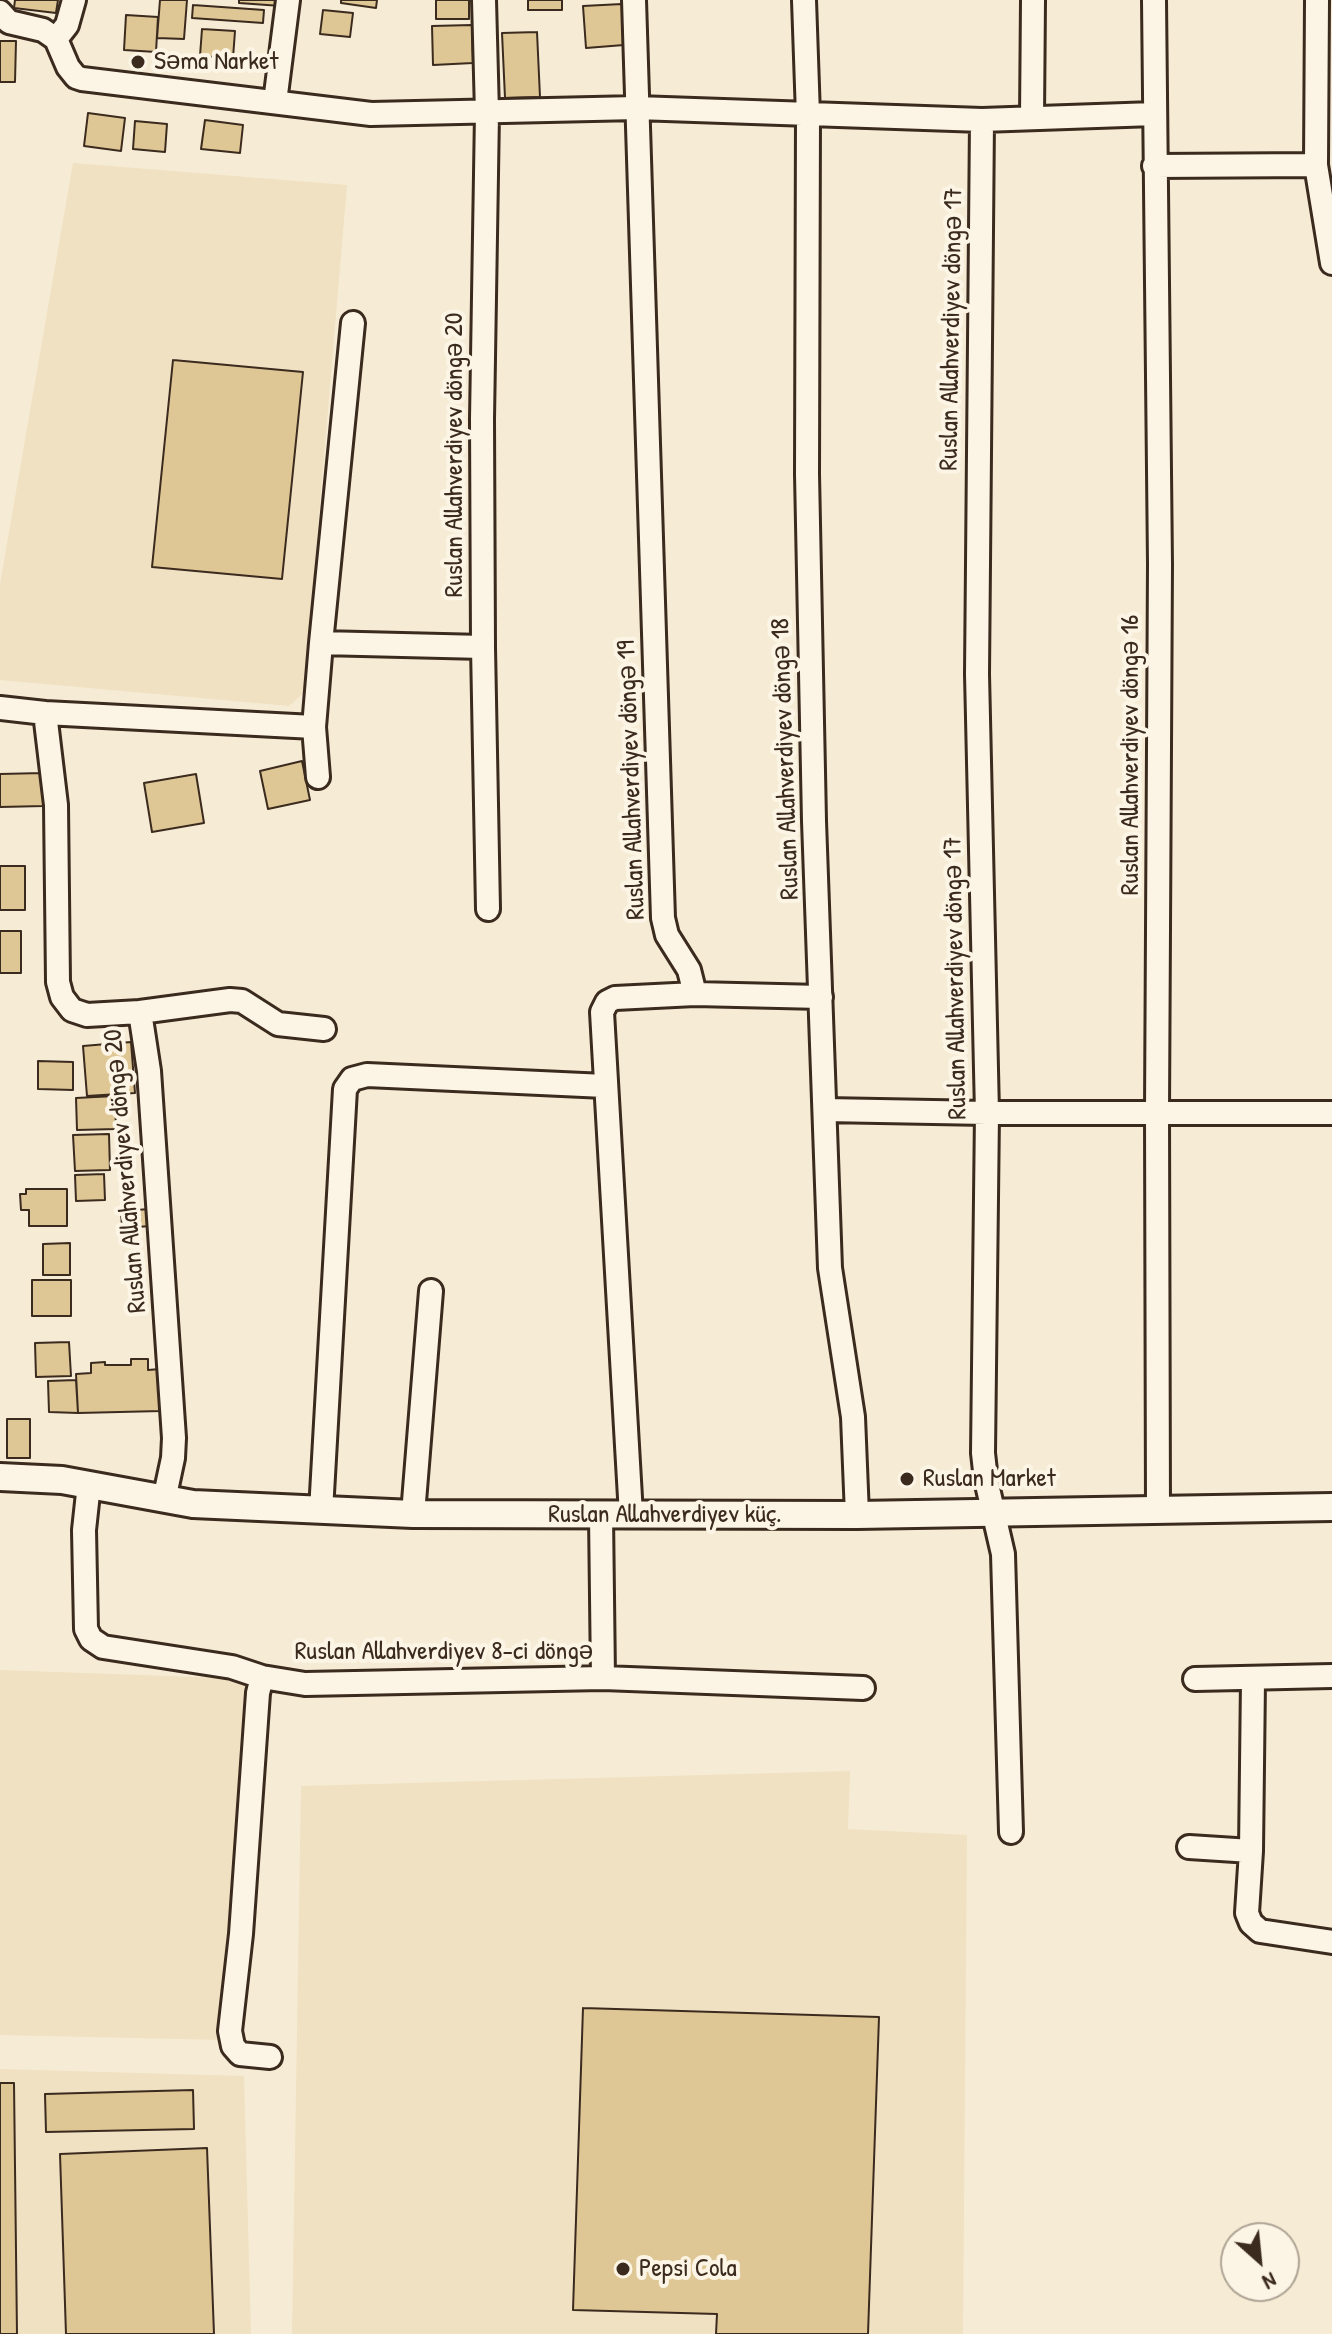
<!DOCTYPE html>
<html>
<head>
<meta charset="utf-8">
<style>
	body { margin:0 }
	#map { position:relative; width:1332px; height:2334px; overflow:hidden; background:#f6ecd5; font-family:"Patrick Hand",sans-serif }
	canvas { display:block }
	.north { position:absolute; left:1220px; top:2222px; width:80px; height:80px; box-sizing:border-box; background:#fcf5e5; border:2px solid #afa495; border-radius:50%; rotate:153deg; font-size:22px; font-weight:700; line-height:32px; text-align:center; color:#3b2a1e }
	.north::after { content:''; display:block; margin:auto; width:28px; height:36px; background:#3b2a1e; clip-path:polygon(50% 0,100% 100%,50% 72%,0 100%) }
</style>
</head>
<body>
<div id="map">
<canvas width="1332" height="2334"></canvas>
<div class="north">N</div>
</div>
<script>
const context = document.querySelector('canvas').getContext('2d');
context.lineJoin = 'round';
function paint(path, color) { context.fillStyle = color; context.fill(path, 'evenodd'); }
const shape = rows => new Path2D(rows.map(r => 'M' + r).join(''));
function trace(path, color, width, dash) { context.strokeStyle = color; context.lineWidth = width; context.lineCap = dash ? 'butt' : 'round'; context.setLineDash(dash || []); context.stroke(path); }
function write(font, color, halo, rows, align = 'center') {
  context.font = font + ' "Patrick Hand",sans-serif'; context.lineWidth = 8; context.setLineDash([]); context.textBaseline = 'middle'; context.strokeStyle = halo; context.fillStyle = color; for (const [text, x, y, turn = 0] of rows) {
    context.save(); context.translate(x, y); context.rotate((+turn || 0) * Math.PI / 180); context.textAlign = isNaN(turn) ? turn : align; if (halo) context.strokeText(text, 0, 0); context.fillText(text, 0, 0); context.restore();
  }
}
paint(shape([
	[73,163,347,185,304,693,289,706,0,680,0,584],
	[0,1670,253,1679,223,2040,0,2035],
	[850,1771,848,1829,967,1835,963,2334,292,2334,301,1786],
	[0,2069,244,2076,251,2334,0,2334]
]), '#efe1c2');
const building = shape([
	[15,0,58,0,56,13,14,8,15,0],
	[160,0,187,0,184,39,157,38,160,0],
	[239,0,281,0,281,6,239,3,239,0],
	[341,0,377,0,376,8,341,3,341,0],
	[436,0,469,0,469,19,436,19,436,0],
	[528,0,562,0,562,10,528,10,528,0],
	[622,4,624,45,586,48,583,6,622,4],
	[193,5,264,10,263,23,192,18,193,5],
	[323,10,353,13,350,37,320,34,323,10],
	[126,15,158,17,156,52,124,50,126,15],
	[472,25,473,63,433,65,432,26,472,25],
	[202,29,235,31,233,58,200,56,202,29],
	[537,32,540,97,505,98,502,33,537,32],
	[0,41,16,41,15,82,0,82,0,41],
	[88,113,125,118,121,151,84,146,88,113],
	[205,120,243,125,240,153,201,149,205,120],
	[135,121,167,124,165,152,133,149,135,121],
	[173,360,303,372,282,579,152,567,173,360],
	[302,761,310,800,268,809,260,771,302,761],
	[43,773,44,806,0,807,0,774,43,773],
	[196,774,204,823,152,832,144,783,196,774],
	[0,866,25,866,25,910,0,910,0,866],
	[0,931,21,931,21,973,0,973,0,931],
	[131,1042,135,1093,87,1096,83,1046,131,1042],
	[38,1061,73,1062,73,1090,38,1089,38,1061],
	[115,1096,116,1129,77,1130,76,1098,115,1096],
	[109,1134,110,1170,75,1171,73,1135,109,1134],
	[104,1174,105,1200,76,1201,75,1175,104,1174],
	[26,1189,67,1189,67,1226,29,1226,29,1210,21,1210,20,1194,26,1194,26,1189],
	[150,1209,151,1226,122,1228,121,1211,150,1209],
	[70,1243,70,1275,43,1275,43,1244,70,1243],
	[32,1280,71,1280,71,1316,32,1316,32,1280],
	[69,1342,71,1376,36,1377,35,1343,69,1342],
	[131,1359,148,1359,148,1370,160,1369,161,1411,78,1413,76,1374,91,1373,91,1363,105,1362,105,1365,131,1365,131,1359],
	[76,1380,78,1413,49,1412,48,1381,76,1380],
	[7,1419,30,1419,30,1458,7,1458,7,1419],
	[583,2008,879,2017,868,2334,716,2334,717,2314,573,2310,583,2008],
	[0,2083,14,2083,17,2334,0,2334,0,2083],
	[193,2090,194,2129,46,2132,45,2094,193,2090],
	[207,2148,214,2334,66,2334,60,2154,207,2148]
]);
paint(building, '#dfc695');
trace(building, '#3b2a1e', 2);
const minor = shape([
	[484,0,487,113,482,419,483,647,488,909],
	[804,0,808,115,807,474,814,821,830,1268,853,1417,857,1515],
	[1154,0,1160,564,1157,1111,1158,1511],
	[1317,0,1316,165,1332,263],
	[0,12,9,22,43,30,56,39,68,67,76,77,82,79,371,114,637,108,982,120,1154,114],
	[56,39,67,25,74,0],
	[275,102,288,0],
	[1032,118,1033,0],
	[982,120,977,674,987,1113,983,1453,986,1480,1003,1554,1011,1832],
	[1154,166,1316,165],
	[321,643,353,323],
	[0,708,45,713,56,805,58,982,62,997,72,1010,87,1015,140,1012,149,1071,174,1438,173,1458,164,1500],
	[45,713,314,727,321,643,483,647],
	[314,727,318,777],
	[695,994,821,997],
	[140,1012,230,1000,242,1001,278,1024,324,1029],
	[825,1110,987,1113,1332,1113],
	[89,1484,84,1530,86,1629,91,1639,103,1647,232,1667,262,1677,305,1684,603,1678,863,1688],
	[321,1511,345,1089,352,1079,367,1075,605,1086],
	[413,1514,431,1291],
	[601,1515,603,1678],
	[631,1515,602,1012,607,1002,615,998,695,994,689,970,667,935,663,918,634,0],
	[262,1677,258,1693,241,1934,230,2031,233,2046,240,2054,270,2057],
	[1195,1679,1332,1676],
	[1253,1680,1251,1851,1247,1913,1251,1923,1260,1931,1332,1942],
	[1189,1847,1251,1851]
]);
const tertiary = shape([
	[0,1477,62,1480,193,1504,413,1514,857,1515,1332,1507]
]);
trace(minor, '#3b2a1e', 28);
trace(tertiary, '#3b2a1e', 32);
trace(minor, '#fcf5e5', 22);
trace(tertiary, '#fcf5e5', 26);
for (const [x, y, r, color] of [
	[138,62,8,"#3b2a1e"],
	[907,1479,8,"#3b2a1e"],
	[623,2269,8,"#3b2a1e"]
]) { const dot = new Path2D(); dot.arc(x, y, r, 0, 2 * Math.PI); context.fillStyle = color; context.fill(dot); trace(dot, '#fcf5e5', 3); }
write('26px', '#3b2a1e', '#fcf5e5', [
	["Səma Narket",154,62],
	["Ruslan Market",923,1479],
	["Pepsi Cola",639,2269]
], 'left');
write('26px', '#3b2a1e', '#fcf5e5', [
	["Ruslan Allahverdiyev döngə 17",952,329,-89],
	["Ruslan Allahverdiyev döngə 20",455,455,-90],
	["Ruslan Allahverdiyev döngə 16",1131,755,-90],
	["Ruslan Allahverdiyev döngə 18",786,759,-92],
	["Ruslan Allahverdiyev döngə 19",632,780,-92],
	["Ruslan Allahverdiyev döngə 17",956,978,-91],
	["Ruslan Allahverdiyev döngə 20",126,1171,-95],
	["Ruslan Allahverdiyev küç.",665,1515],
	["Ruslan Allahverdiyev 8-ci döngə",444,1652]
]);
</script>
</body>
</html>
